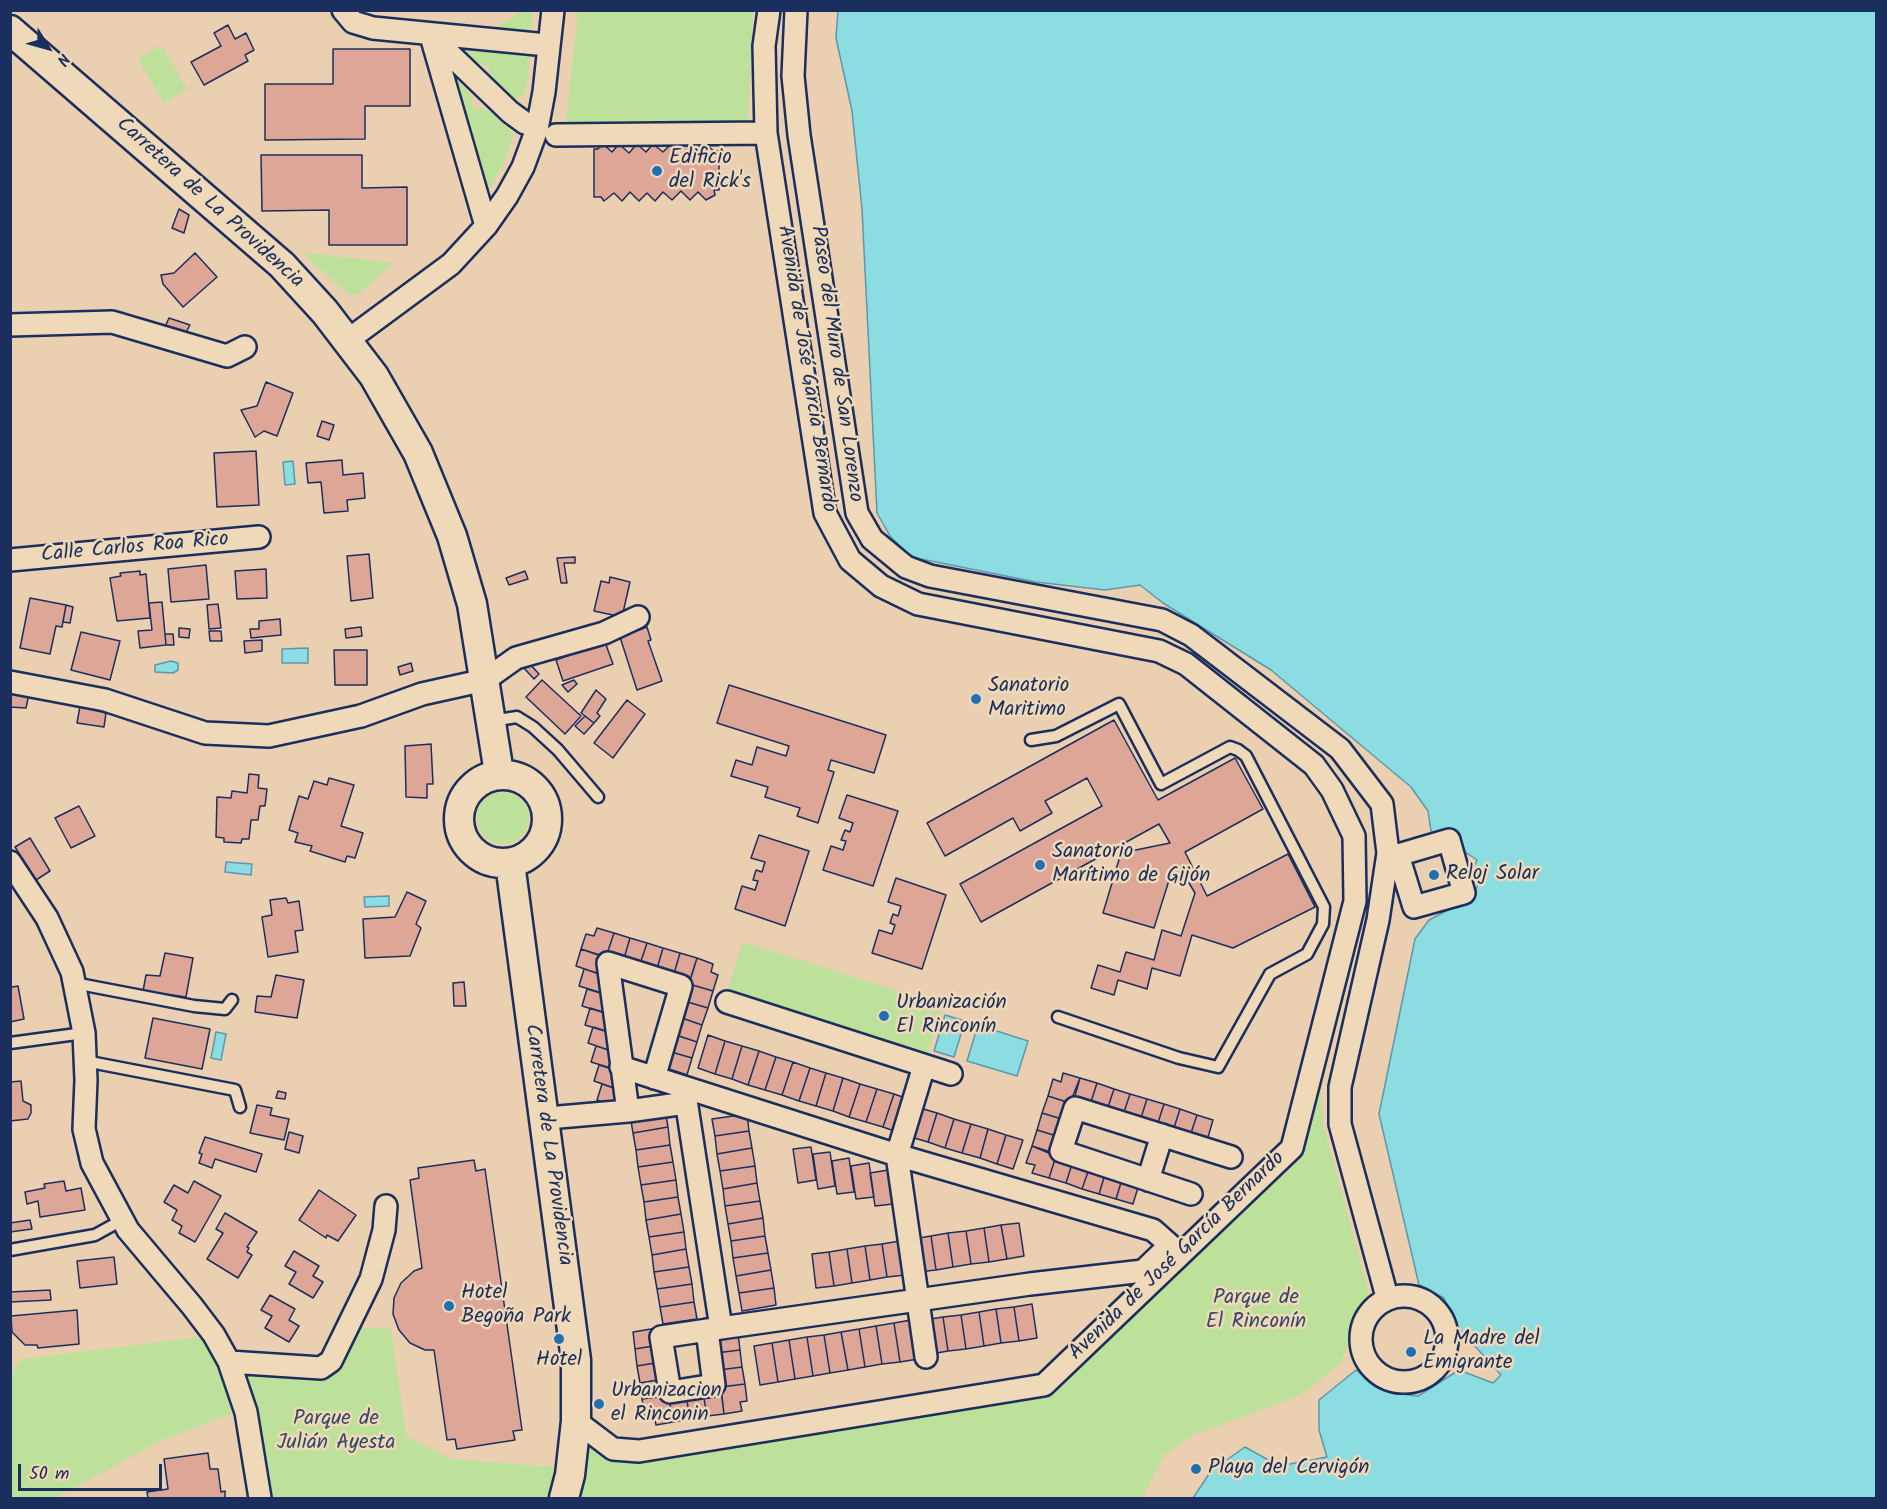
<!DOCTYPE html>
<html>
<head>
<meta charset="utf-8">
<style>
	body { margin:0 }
	#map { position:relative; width:1887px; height:1509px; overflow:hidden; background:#ebcfb1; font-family:Kalam,sans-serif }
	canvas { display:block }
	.frame { position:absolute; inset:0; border:12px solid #1b2f5e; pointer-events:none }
	.north { position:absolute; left:18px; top:18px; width:60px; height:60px; -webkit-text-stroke:4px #efd9b8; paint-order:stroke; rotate:127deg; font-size:16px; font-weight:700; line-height:24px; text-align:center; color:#1b2f5e }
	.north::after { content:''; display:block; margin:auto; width:21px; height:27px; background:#1b2f5e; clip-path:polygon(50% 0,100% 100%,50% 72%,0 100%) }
	.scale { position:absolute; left:18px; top:1464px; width:144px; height:27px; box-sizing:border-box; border:3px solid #1b2f5e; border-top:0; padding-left:8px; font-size:18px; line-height:21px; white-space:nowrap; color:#1b2f5e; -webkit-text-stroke:4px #efd9b8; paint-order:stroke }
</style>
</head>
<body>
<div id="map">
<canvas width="1887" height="1509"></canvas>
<div class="frame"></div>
<div class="north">N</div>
<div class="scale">50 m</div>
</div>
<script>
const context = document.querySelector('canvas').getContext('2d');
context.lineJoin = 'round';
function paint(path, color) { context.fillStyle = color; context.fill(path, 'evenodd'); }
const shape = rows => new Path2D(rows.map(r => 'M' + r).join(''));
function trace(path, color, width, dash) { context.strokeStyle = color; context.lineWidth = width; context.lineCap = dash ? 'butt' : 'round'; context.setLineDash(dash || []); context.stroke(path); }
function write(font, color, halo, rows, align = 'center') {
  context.font = font + ' Kalam,sans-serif'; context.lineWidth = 5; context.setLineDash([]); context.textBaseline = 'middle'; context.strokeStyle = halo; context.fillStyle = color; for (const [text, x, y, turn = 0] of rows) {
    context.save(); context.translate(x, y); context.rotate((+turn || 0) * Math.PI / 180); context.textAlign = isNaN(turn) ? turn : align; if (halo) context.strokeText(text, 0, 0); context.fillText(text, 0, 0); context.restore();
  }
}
paint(shape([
	[516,11,533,11,531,30,525,33,492,29,515,16],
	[578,11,753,11,748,122,586,128,566,121],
	[462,43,528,51,530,58,525,94,515,100,508,97,489,78,489,66,476,64,463,51],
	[161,45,187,89,164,103,138,59],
	[452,81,459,81,472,96,472,106,476,109,484,107,514,134,504,162,488,191,485,192,472,134,469,129,462,127],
	[301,252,394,263,359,293,349,295],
	'477 818a26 26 0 1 1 52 0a26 26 0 1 1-52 0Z',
	[743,942,943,1005,926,1059,726,995],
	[1321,1088,1323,1123,1370,1298,1351,1321,1346,1351,1340,1364,1301,1395,1194,1435,1164,1455,1142,1498,271,1498,260,1497,246,1412,235,1412,158,1442,55,1498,11,1498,11,1375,22,1359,214,1335,229,1362,321,1368,349,1327,391,1329,406,1436,451,1459,553,1467,570,1475,576,1421,612,1448,1044,1385,1292,1148]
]), '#bde09a');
const water = shape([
	[838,11,1876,11,1876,1498,1193,1498,1211,1471,1245,1447,1279,1466,1327,1457,1319,1430,1319,1400,1356,1370,1376,1387,1391,1393,1418,1396,1459,1370,1493,1383,1501,1375,1455,1324,1444,1298,1419,1285,1379,1114,1415,939,1429,920,1473,897,1479,882,1472,871,1477,860,1465,852,1455,838,1432,838,1428,811,1411,787,1271,670,1163,603,1140,585,1105,590,1036,582,911,557,890,536,877,513,862,209,852,111,836,38,838,11],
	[293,461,295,484,285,485,283,462,293,461],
	[308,648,308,663,282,663,282,649,308,648],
	[171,661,178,663,178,670,173,673,155,672,155,665,171,661],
	[226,862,252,864,251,875,225,872,226,862],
	[389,896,389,906,365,907,364,897,389,896],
	[945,1015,965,1021,954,1057,934,1051,945,1015],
	[978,1025,1028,1041,1017,1076,967,1061,978,1025],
	[216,1032,226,1034,221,1060,211,1058,216,1032]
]);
paint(water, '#8bdde1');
trace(water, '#5e97ad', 1.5);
const building = shape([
	[228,25,235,39,246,33,254,50,245,55,248,61,204,85,191,62,221,46,214,33,228,25],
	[333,49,410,49,410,106,365,106,365,139,265,140,265,84,333,84,333,49],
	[687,142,696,152,704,143,714,151,719,151,719,190,714,190,715,195,706,200,698,192,690,200,681,191,672,200,663,192,655,201,647,193,639,201,630,192,622,201,614,193,604,201,601,197,594,197,594,149,598,149,603,144,612,152,619,144,629,153,637,144,646,152,653,144,663,152,671,144,678,151,687,142],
	[261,155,362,155,362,188,407,187,407,245,329,245,329,210,262,211,261,155],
	[179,209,189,215,184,233,172,228,179,209],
	[195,253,217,277,183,307,163,284,161,275,174,273,195,253],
	[169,318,190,325,184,336,165,327,169,318],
	[266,382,293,393,277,436,264,431,255,437,241,410,257,406,266,382],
	[322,421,334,425,329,440,317,436,322,421],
	[256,451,259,505,217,507,214,453,256,451],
	[342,460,343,475,363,473,365,498,347,500,348,511,324,513,321,482,308,483,306,463,342,460],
	[369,554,373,598,351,601,347,556,369,554],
	[575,557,575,563,564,563,567,583,561,583,557,558,575,557],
	[206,565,209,599,171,602,168,569,206,565],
	[266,569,267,598,237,599,235,571,266,569],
	[140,571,140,575,146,574,150,618,117,621,110,578,121,576,120,573,140,571],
	[525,571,528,579,509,585,506,578,525,571],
	[610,577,630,582,622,617,594,611,601,581,609,583,610,577],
	[30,598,66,605,62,627,56,626,50,654,20,648,30,598],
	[162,602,166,645,140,648,138,631,152,630,149,603,162,602],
	[218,604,221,628,209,629,207,605,218,604],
	[66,605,73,607,70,623,63,622,66,605],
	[280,619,281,635,251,638,250,629,259,629,259,621,280,619],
	[361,627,362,636,346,638,345,629,361,627],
	[647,627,651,640,648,641,662,681,637,690,620,637,647,627],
	[179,628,190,629,189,638,179,637,179,628],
	[209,631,221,631,222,641,210,641,209,631],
	[81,632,120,641,110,680,71,670,81,632],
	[165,634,173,634,174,645,166,645,165,634],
	[262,640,262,651,245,653,244,641,262,640],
	[605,642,613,664,563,681,556,660,605,642],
	[334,650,367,650,367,685,335,685,334,650],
	[528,662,539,674,534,679,523,667,528,662],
	[411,663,413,671,400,675,398,667,411,663],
	[542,680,581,716,565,734,526,697,542,680],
	[574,680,577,684,568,692,562,685,574,680],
	[729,685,886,735,874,773,831,760,828,770,834,772,818,823,797,816,800,808,765,797,768,787,731,776,736,760,752,765,757,747,786,756,789,746,717,723,729,685],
	[10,686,30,689,26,708,10,707,10,686],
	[596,690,606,699,597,713,600,716,594,723,581,713,596,690],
	[627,700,645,714,613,758,594,743,627,700],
	[80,706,106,713,104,727,77,723,80,706],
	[585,716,594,723,584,734,575,726,585,716],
	[1114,720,1158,800,1235,758,1263,809,1185,852,1207,896,1288,854,1315,907,1233,948,1192,935,1180,976,1152,968,1147,989,1118,980,1114,995,1091,988,1098,965,1120,972,1126,952,1154,960,1162,930,1181,936,1195,893,1186,878,1171,874,1154,928,1103,913,1121,853,1170,843,1159,824,981,922,960,884,1102,806,1087,778,1045,801,1052,813,1020,831,1013,818,945,856,927,823,1114,720],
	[431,744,433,784,427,784,427,798,406,797,405,746,431,744],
	[249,774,259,775,258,788,267,789,265,806,260,806,258,820,251,820,249,839,242,839,241,843,224,842,224,838,216,837,217,797,231,798,232,791,247,793,249,774],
	[329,778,354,785,341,826,363,833,355,858,347,856,345,862,310,851,312,846,295,842,298,833,289,830,299,796,308,799,314,781,327,785,329,778],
	[847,795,898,811,873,886,823,870,831,846,843,850,846,841,841,840,845,830,850,832,853,823,839,818,847,795],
	[79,806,95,836,71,848,55,818,79,806],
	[759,835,809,851,785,926,735,909,742,886,755,890,758,881,753,880,756,870,762,872,765,862,751,858,759,835],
	[30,838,50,871,36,880,15,847,30,838],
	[896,878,946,895,922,969,872,953,879,930,892,934,895,925,890,923,893,914,898,916,901,906,888,902,896,878],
	[407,892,426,901,416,924,421,928,410,956,365,958,363,919,395,917,407,892],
	[286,898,288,903,299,901,303,930,295,931,298,952,268,957,262,917,272,915,270,900,286,898],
	[597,928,614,933,606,957,581,949,586,934,594,936,597,928],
	[614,933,630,938,623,962,606,957,614,933],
	[630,938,647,943,639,967,623,962,630,938],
	[647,943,663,948,656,972,639,967,647,943],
	[663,948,680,953,673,977,656,972,663,948],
	[581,949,604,957,599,974,576,966,581,949],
	[165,953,193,958,186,997,143,991,146,975,160,976,165,953],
	[680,953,697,958,689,983,673,977,680,953],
	[697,958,713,964,711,972,718,975,713,991,689,984,697,958],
	[584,969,607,976,602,993,579,986,584,969],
	[276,975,304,980,297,1018,255,1012,257,996,271,997,276,975],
	[464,982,466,1006,454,1006,453,983,464,982],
	[10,984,12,987,18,986,24,1019,10,1022,10,984],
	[689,984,713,991,708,1008,684,1001,689,984],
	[587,989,610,996,605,1013,582,1006,587,989],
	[684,1001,708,1008,702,1025,679,1017,684,1001],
	[590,1008,613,1015,608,1032,585,1025,590,1008],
	[679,1017,702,1025,697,1042,673,1034,679,1017],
	[153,1018,210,1029,202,1069,145,1058,153,1018],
	[593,1027,616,1034,611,1051,588,1043,593,1027],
	[673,1034,697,1042,692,1058,668,1051,673,1034],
	[708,1035,725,1041,715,1074,698,1068,708,1035],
	[725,1041,742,1046,732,1079,715,1074,725,1041],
	[596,1046,619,1053,614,1069,591,1062,596,1046],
	[742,1046,759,1051,748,1085,732,1079,742,1046],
	[668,1051,692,1058,687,1075,663,1067,668,1051],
	[759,1051,776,1057,765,1090,748,1085,759,1051],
	[776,1057,793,1062,782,1095,765,1090,776,1057],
	[793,1062,810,1068,799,1101,782,1095,793,1062],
	[599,1065,622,1072,617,1089,594,1081,599,1065],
	[810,1068,826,1073,816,1106,799,1101,810,1068],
	[826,1073,843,1078,833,1111,816,1106,826,1073],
	[1063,1073,1080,1078,1070,1103,1048,1096,1053,1079,1061,1082,1063,1073],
	[843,1078,860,1084,849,1117,833,1111,843,1078],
	[1080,1078,1097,1083,1089,1108,1073,1103,1080,1078],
	[21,1081,23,1101,31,1105,31,1113,28,1119,10,1121,10,1082,21,1081],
	[1097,1083,1114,1089,1106,1113,1089,1108,1097,1083],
	[602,1084,625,1092,620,1108,597,1100,602,1084],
	[860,1084,877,1089,866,1122,849,1117,860,1084],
	[877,1089,894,1094,883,1127,866,1122,877,1089],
	[1114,1089,1130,1094,1122,1118,1106,1113,1114,1089],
	[278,1091,286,1093,285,1099,276,1098,278,1091],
	[894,1094,911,1100,900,1133,883,1127,894,1094],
	[1130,1094,1147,1099,1139,1124,1122,1118,1130,1094],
	[1048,1096,1070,1103,1065,1120,1042,1113,1048,1096],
	[1147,1099,1164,1104,1156,1129,1139,1124,1147,1099],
	[1164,1104,1180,1109,1172,1134,1156,1129,1164,1104],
	[257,1105,272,1108,270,1115,289,1119,284,1140,250,1133,257,1105],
	[920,1108,937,1113,928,1142,911,1137,920,1108],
	[1180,1109,1197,1115,1189,1139,1172,1134,1180,1109],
	[665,1110,668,1127,633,1133,630,1115,665,1110],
	[937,1113,954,1119,945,1148,928,1142,937,1113],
	[1042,1113,1065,1120,1060,1137,1037,1130,1042,1113],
	[747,1114,749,1131,715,1136,712,1119,747,1114],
	[1197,1115,1213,1120,1206,1144,1189,1139,1197,1115],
	[954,1119,971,1124,962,1153,945,1148,954,1119],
	[971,1124,988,1129,980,1158,962,1153,971,1124],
	[668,1127,670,1145,636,1150,633,1133,668,1127],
	[988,1129,1006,1135,997,1164,980,1158,988,1129],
	[1037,1130,1060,1137,1054,1153,1032,1146,1037,1130],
	[749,1131,752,1148,717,1154,715,1136,749,1131],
	[289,1132,303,1136,299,1153,285,1149,289,1132],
	[1006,1135,1023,1140,1013,1169,997,1164,1006,1135],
	[205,1137,262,1154,256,1172,215,1159,212,1168,199,1163,202,1154,199,1153,205,1137],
	[670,1145,673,1162,638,1167,636,1150,670,1145],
	[1032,1146,1056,1156,1049,1178,1032,1173,1035,1165,1026,1163,1032,1146],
	[811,1147,816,1180,798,1183,793,1149,811,1147],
	[752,1148,755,1166,720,1171,717,1154,752,1148],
	[830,1152,835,1186,818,1189,813,1154,830,1152],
	[1056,1156,1073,1161,1066,1183,1049,1178,1056,1156],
	[849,1158,854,1192,837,1194,832,1161,849,1158],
	[474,1160,476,1171,485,1169,522,1430,513,1431,515,1440,457,1449,455,1439,447,1440,434,1350,425,1350,410,1343,399,1330,393,1314,394,1298,401,1283,414,1271,422,1268,410,1180,419,1178,418,1168,474,1160],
	[1073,1161,1090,1166,1082,1189,1066,1183,1073,1161],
	[673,1162,676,1180,641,1185,638,1167,673,1162],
	[869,1163,874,1197,856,1199,851,1166,869,1163],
	[755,1166,757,1183,723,1189,720,1171,755,1166],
	[1090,1166,1106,1171,1099,1194,1082,1189,1090,1166],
	[888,1170,893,1204,875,1206,870,1173,888,1170],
	[1106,1171,1123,1176,1116,1199,1099,1194,1106,1171],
	[1123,1176,1140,1181,1133,1204,1116,1199,1123,1176],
	[676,1180,678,1197,644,1202,641,1185,676,1180],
	[64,1181,66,1191,81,1188,85,1210,40,1217,38,1201,27,1204,25,1192,45,1188,44,1184,64,1181],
	[194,1181,221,1196,195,1242,179,1233,182,1226,172,1220,177,1210,164,1202,174,1185,188,1193,194,1181],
	[757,1183,760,1201,725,1206,723,1189,757,1183],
	[319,1190,356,1215,338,1241,327,1235,326,1238,299,1220,319,1190],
	[678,1197,681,1214,646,1220,644,1202,678,1197],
	[760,1201,763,1218,728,1224,725,1206,760,1201],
	[225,1213,257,1232,247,1247,249,1248,247,1252,252,1255,238,1278,207,1259,223,1233,216,1229,225,1213],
	[681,1214,684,1232,649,1237,646,1220,681,1214],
	[763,1218,765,1236,731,1241,728,1224,763,1218],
	[30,1220,32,1229,10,1232,10,1223,30,1220],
	[1019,1223,1024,1256,1007,1259,1001,1225,1019,1223],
	[1001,1225,1007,1259,989,1262,984,1228,1001,1225],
	[984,1228,989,1262,971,1264,966,1231,984,1228],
	[966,1231,971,1264,953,1267,948,1233,966,1231],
	[684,1232,686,1249,652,1255,649,1237,684,1232],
	[948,1233,953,1267,936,1270,931,1236,948,1233],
	[765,1236,768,1253,733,1258,731,1241,765,1236],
	[931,1236,936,1270,918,1272,913,1239,931,1236],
	[900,1241,905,1275,887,1277,882,1244,900,1241],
	[882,1244,887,1277,870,1280,865,1246,882,1244],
	[865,1246,870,1280,852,1283,847,1249,865,1246],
	[686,1249,689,1267,654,1272,652,1255,686,1249],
	[847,1249,852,1283,834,1286,829,1252,847,1249],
	[294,1251,319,1266,313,1276,323,1282,313,1298,289,1284,296,1272,285,1266,294,1251],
	[829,1252,834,1286,816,1288,812,1254,829,1252],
	[768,1253,771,1270,736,1276,733,1258,768,1253],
	[114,1257,117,1284,80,1288,77,1261,114,1257],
	[689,1267,692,1284,657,1289,654,1272,689,1267],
	[771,1270,774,1288,739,1293,736,1276,771,1270],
	[692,1284,694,1302,660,1307,657,1289,692,1284],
	[774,1288,776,1305,742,1311,739,1293,774,1288],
	[50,1290,51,1300,10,1302,10,1292,50,1290],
	[270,1295,295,1309,289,1320,299,1326,289,1342,265,1328,272,1316,261,1310,270,1295],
	[694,1302,697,1319,663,1324,660,1307,694,1302],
	[1032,1304,1037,1338,1019,1341,1014,1307,1032,1304],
	[1014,1307,1019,1341,1001,1343,996,1309,1014,1307],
	[996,1309,1001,1343,984,1346,979,1312,996,1309],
	[77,1310,79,1344,38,1348,37,1345,25,1345,12,1332,11,1316,77,1310],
	[979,1312,984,1346,966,1349,961,1315,979,1312],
	[961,1315,966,1349,948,1351,943,1317,961,1315],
	[943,1317,948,1351,931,1354,925,1320,943,1317],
	[911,1320,918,1359,900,1362,894,1323,911,1320],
	[894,1323,900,1362,882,1364,876,1326,894,1323],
	[876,1326,882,1364,865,1367,859,1329,876,1326],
	[657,1328,659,1345,635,1349,633,1332,657,1328],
	[859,1329,865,1367,848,1370,841,1332,859,1329],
	[841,1332,848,1370,830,1373,824,1335,841,1332],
	[738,1333,740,1350,716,1353,714,1336,738,1333],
	[824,1335,830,1373,813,1376,807,1337,824,1335],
	[807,1337,813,1376,795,1379,789,1340,807,1337],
	[789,1340,795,1379,778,1382,772,1343,789,1340],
	[772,1343,778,1382,760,1385,754,1346,772,1343],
	[659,1345,661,1362,637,1366,635,1349,659,1345],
	[740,1350,742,1367,719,1370,716,1353,740,1350],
	[661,1362,664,1379,640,1383,637,1366,661,1362],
	[742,1367,745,1384,721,1387,719,1370,742,1367],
	[664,1379,666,1396,642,1399,640,1383,664,1379],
	[745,1384,747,1401,740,1402,742,1411,724,1414,721,1387,745,1384],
	[721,1390,724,1414,707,1416,703,1392,721,1390],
	[703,1392,707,1416,690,1419,686,1395,703,1392],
	[686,1395,690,1419,673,1422,669,1398,686,1395],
	[666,1396,669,1398,673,1422,656,1425,654,1415,645,1417,642,1399,666,1396],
	[208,1453,210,1469,218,1469,221,1492,225,1491,225,1498,148,1498,147,1492,168,1489,164,1459,208,1453]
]);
paint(building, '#dda696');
trace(building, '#1b2f5e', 1.5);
const lane = shape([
	[491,721,517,717,533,727,558,750,598,797],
	[1031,740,1056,736,1119,704,1161,784,1230,747,1238,750,1246,756,1324,907,1323,924,1307,954,1270,974,1218,1067,1179,1058,1058,1017],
	[74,983,194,1006,225,1009,232,1000],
	[10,1043,84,1033],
	[85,1061,235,1090,240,1107],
	[10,1250,95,1235,122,1220]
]);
const street = shape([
	[343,10,353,22,373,28,537,44],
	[796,10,793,76,799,135,857,513,872,539,906,567,930,576,1162,620,1191,635,1340,749,1382,804,1388,853,1378,920,1340,1087,1340,1124,1387,1297],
	[431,36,486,226],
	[431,36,510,112,525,123],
	[556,135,766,133],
	[10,325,112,322,227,356,245,347],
	[348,340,451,264,486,226,507,196,523,167,537,129,544,92,553,10],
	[10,560,259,537],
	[10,682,105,700,205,733,269,736,361,716,422,694,485,680,516,658,604,633,638,617],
	[1388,853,1398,855,1449,840,1464,893,1414,907,1398,855],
	[10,862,47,918,72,972,84,1033,86,1080,84,1129,92,1163,128,1230,192,1306,214,1335,229,1362,246,1412,260,1498],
	[727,1002,951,1074],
	[924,1066,897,1155,926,1357],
	[621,1067,897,1155,1153,1230,1170,1245,1143,1271,1030,1284,721,1328,661,1337,670,1392,714,1385,707,1330],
	[684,1087,721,1328],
	[628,1111,608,963,681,986,654,1078],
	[559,1117,628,1111,686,1103],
	[1148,1180,1162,1135],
	[1191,1194,1061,1151,1075,1108,1231,1157],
	'1361 1339a43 43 0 1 1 86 0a43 43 0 1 1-86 0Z',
	[229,1362,321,1368,331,1361,371,1279,384,1230,386,1206],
	[576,1421,613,1449,639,1451,1044,1385,1292,1148,1355,901,1354,836,1332,790,1314,765,1186,664,1159,651,918,604,881,586,850,560,825,513,766,133,764,46,769,10]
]);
const secondary = shape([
	[10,30,282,265,325,312,374,376,418,453,452,536,472,604,499,773],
	'459 819a44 44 0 1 1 88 0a44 44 0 1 1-88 0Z',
	[510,863,576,1360,576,1421,570,1475,564,1498]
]);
trace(lane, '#1b2f5e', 15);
trace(street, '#1b2f5e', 26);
trace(secondary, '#1b2f5e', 33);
trace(lane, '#efd9b8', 10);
trace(street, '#efd9b8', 21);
trace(secondary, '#efd9b8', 28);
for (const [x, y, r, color] of [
	[657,171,6,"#1f6fb2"],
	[976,699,6,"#1f6fb2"],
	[1040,865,6,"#1f6fb2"],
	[1434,875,6,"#1f6fb2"],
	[884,1016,6,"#1f6fb2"],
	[449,1306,6,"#1f6fb2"],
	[559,1339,6,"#1f6fb2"],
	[1411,1352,6,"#1f6fb2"],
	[599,1404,6,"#1f6fb2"],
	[1196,1469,6,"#1f6fb2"]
]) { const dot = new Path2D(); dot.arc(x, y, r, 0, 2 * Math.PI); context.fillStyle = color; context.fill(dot); trace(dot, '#efd9b8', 2); }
write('21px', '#1b2f5e', '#efd9b8', [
	["Edificio",669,159],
	["del Rick's",669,183],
	["Sanatorio",988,687],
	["Maritimo",988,711],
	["Sanatorio",1052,853],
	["Marítimo de Gijón",1052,877],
	["Reloj Solar",1446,875],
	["Urbanización",896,1004],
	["El Rinconín",896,1028],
	["Hotel",461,1294],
	["Begoña Park",461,1318],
	["La Madre del",1423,1340],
	["Emigrante",1423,1364],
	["Hotel",559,1361,"center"],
	["Urbanizacion",611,1392],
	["el Rinconin",611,1416],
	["Playa del Cervigón",1208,1469]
], 'left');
write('21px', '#1b2f5e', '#efd9b8', [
	["Carretera de La Providencia",209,204,42],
	["Paseo del Muro de San Lorenzo",835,364,82],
	["Avenida de José García Bernardo",805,369,81],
	["Calle Carlos Roa Rico",135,549,-5],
	["Carretera de La Providencia",547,1145,82],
	["Avenida de José García Bernardo",1178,1257,-44]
]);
write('21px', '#334a67', '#efd9b8', [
	["Parque de",1256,1299],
	["El Rinconín",1256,1323],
	["Parque de",336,1420],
	["Julián Ayesta",336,1444]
]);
</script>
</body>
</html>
